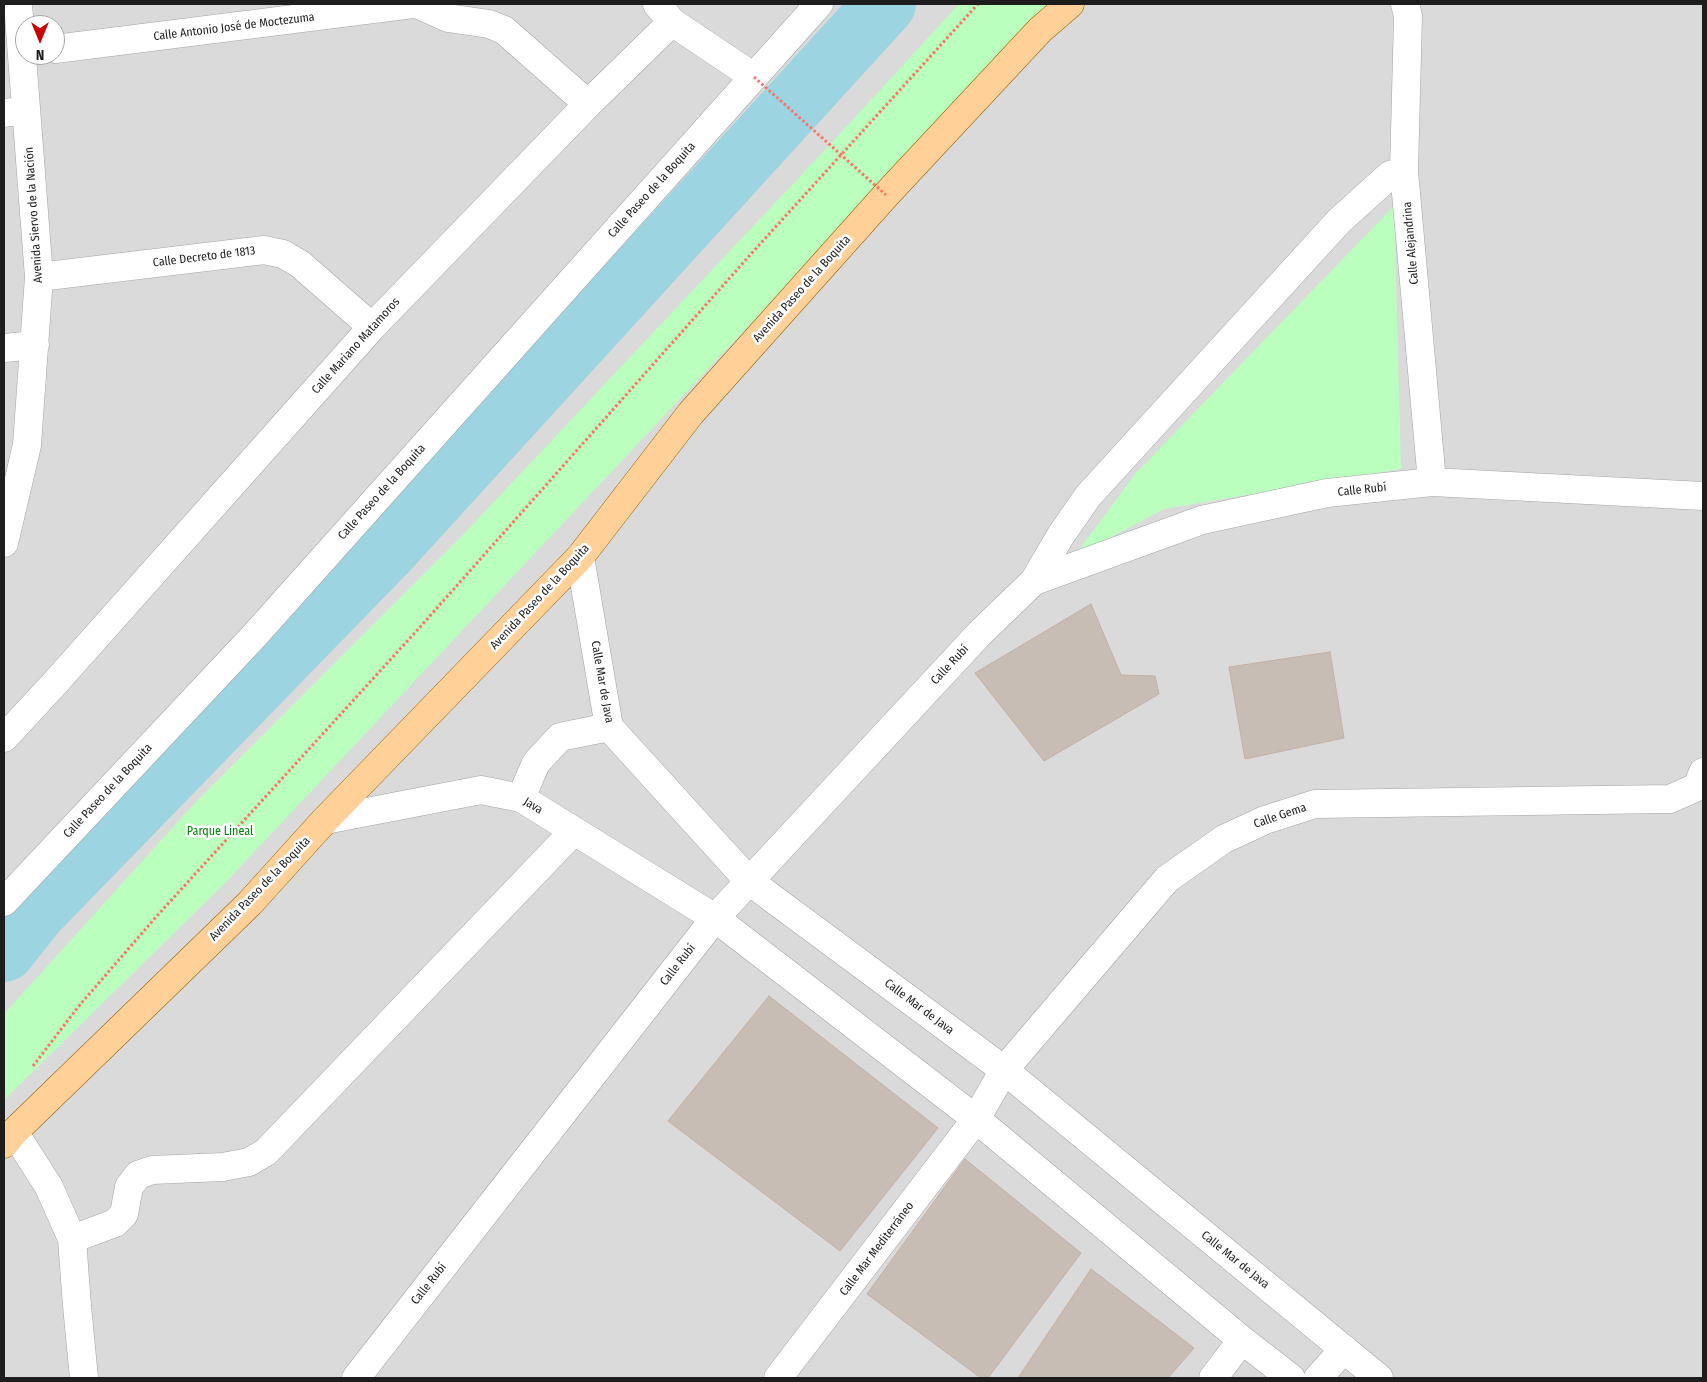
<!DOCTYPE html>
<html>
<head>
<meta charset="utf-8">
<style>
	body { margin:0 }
	#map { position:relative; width:1707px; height:1382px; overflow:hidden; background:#f0ebe2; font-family:"Fira Sans Condensed",sans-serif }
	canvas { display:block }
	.frame { position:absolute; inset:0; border:5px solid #1d1d1d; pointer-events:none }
	.north { position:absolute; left:15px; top:15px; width:50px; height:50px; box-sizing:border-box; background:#fff; border:1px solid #a5a5a5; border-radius:50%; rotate:180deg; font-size:14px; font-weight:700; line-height:20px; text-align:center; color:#1d1d1d }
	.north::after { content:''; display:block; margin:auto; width:18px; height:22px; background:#cb0003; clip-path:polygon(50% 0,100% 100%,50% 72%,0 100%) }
</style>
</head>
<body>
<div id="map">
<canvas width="1707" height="1382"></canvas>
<div class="frame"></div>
<div class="north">N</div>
</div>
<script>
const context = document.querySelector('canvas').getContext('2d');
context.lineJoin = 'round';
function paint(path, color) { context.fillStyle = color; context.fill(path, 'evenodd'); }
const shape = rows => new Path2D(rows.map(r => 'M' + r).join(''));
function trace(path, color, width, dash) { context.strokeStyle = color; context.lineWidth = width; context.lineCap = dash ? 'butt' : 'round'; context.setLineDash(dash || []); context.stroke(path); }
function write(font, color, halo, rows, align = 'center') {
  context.font = font + ' "Fira Sans Condensed",sans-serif'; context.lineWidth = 5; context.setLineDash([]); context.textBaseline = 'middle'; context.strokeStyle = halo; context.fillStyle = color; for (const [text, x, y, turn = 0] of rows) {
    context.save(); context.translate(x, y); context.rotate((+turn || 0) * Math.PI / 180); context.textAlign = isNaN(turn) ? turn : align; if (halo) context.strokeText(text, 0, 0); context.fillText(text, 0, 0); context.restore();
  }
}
paint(shape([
	[4,4,1703,4,1703,1378,4,1378],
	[25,25,55,25,55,55,25,55]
]), '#dbdada');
paint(shape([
	[959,4,1061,4,819,251,224,884,4,1100,4,1014,194,804,461,537,837,137],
	[1394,206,1401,469,1164,509,1074,557,1136,473]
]), '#baffbe');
trace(shape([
	[4,951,35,912,385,552,885,4]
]), '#9dd4e2', 62);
const building = shape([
	[1091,604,1121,675,1155,676,1159,694,1044,761,975,673,1091,604],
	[1330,652,1344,738,1245,759,1229,667,1330,652],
	[769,996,938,1128,840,1251,668,1121,769,996],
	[965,1159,1081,1253,988,1378,981,1378,867,1294,965,1159],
	[1091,1269,1194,1348,1168,1378,1018,1378,1091,1269]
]);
paint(building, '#c8bdb5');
trace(building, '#c3b0a3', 1);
const minor = shape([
	[417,4,448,18,489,24,504,30,588,104],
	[657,4,672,22,754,77],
	[1405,4,1408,16,1404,171,1432,482],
	[55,49,413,4],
	[4,113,26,110],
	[39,277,264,250,283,254,300,264,372,327],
	[4,348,35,345],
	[4,543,27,445,39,277,18,4],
	[580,557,609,727,749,881,1004,1070,1379,1378],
	[1034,581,1061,535,1088,496,1339,221,1390,175,1404,171],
	[4,738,55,683,372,327,588,104,672,22],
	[521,798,536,763,560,737,609,727],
	[325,820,481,790,521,798,715,918,976,1119,1242,1340,1291,1378],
	[4,902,255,635,819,4],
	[14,1132,49,1187,72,1239,77,1306,84,1378],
	[72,1239,115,1223,124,1214,129,1187,138,1175,152,1170,223,1167,249,1162,266,1152,574,831],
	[356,1378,715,918,980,633,1034,581,1202,520,1327,493,1432,482,1703,496],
	[778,1378,976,1119,1004,1070,1167,879,1224,839,1265,820,1315,804,1670,799,1697,787,1703,772],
	[1213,1378,1242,1340],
	[1318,1378,1344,1349]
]);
const major = shape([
	[4,1144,14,1132,250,903,325,820,580,557,691,413,886,195,1040,30,1070,4]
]);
trace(minor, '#a4a4a4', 29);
trace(major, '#976200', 29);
trace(shape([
	[33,1066,78,1007,156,917,421,626,751,254,978,4]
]), '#ff7164', 3, [2.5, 2.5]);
trace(minor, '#fff', 28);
trace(major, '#ffd198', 28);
trace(shape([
	[754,77,886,195]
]), '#ff7164', 3, [2.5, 2.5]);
write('12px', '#1d1d1d', '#fff', [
	["Calle Antonio José de Moctezuma",234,27,-7],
	["Calle Paseo de la Boquita",652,190,-48],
	["Avenida Siervo de la Nación",34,215,-94],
	["Calle Alejandrina",1411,243,-95],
	["Calle Decreto de 1813",204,257,-7],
	["Avenida Paseo de la Boquita",802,289,-48],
	["Calle Mariano Matamoros",356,346,-48],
	["Calle Rubí",1362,490,-6],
	["Calle Paseo de la Boquita",382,492,-48],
	["Avenida Paseo de la Boquita",540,597,-47],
	["Calle Rubí",950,665,-47],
	["Calle Mar de Java",602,682,80],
	["Calle Paseo de la Boquita",108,791,-47],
	["Java",533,806,31],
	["Calle Gema",1280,816,-19],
	["Avenida Paseo de la Boquita",260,889,-46],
	["Calle Rubí",678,965,-52],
	["Calle Mar de Java",919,1007,37],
	["Calle Mar Mediterráneo",877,1249,-53],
	["Calle Mar de Java",1235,1260,39],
	["Calle Rubí",429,1284,-52]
]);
write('12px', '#008609', '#fff', [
	["Parque Lineal",220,832]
]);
</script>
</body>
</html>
